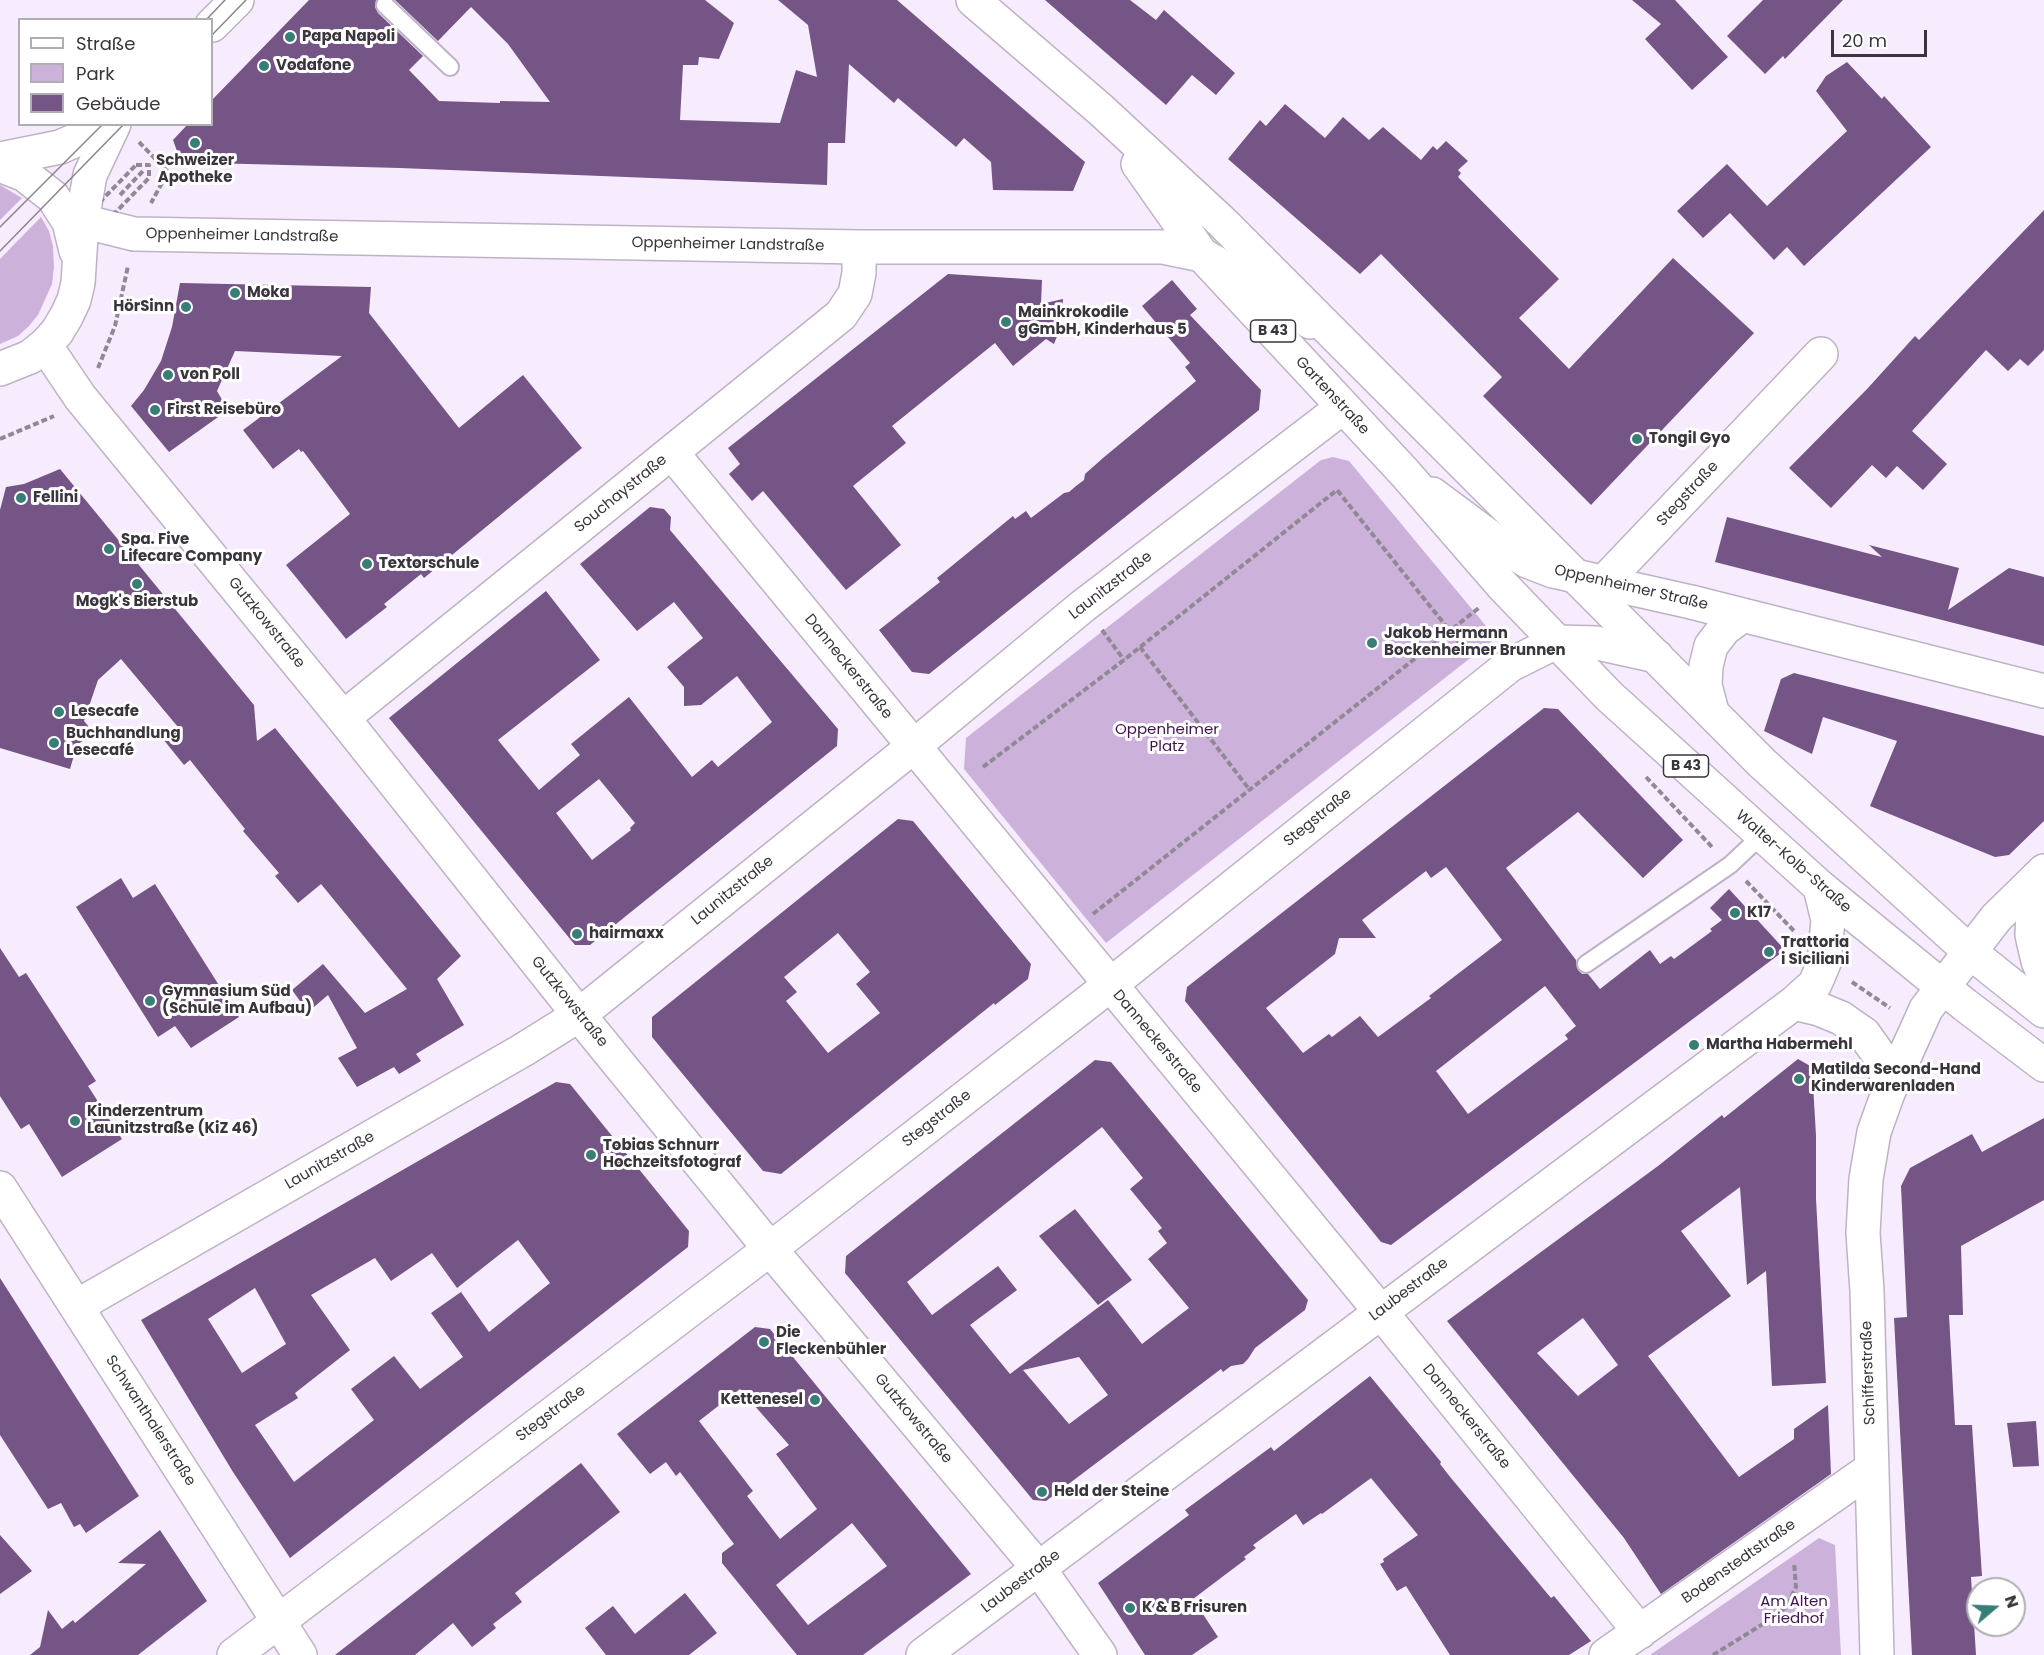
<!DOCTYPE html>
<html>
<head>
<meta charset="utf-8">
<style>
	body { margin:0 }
	#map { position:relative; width:2044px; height:1655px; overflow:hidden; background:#f7ebfe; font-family:Poppins,sans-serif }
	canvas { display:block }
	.legend { position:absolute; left:18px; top:18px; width:195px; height:108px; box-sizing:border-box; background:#fff; border:2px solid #b0aeb1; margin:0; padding:8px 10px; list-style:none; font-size:18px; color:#3a353c }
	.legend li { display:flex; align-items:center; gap:12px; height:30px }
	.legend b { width:30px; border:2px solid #b0aeb1 }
	.north { position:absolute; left:1966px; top:1577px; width:60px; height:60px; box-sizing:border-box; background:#fff; border:2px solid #b0aeb1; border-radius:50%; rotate:71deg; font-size:16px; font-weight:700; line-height:24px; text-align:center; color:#3a353c }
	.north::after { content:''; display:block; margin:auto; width:21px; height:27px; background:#377e77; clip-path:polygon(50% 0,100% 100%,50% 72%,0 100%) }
	.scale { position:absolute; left:1831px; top:30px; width:96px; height:27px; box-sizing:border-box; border:3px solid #3a353c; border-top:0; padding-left:8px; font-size:18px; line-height:21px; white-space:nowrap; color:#3a353c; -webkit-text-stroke:4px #fff; paint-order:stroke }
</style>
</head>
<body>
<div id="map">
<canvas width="2044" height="1655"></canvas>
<ul class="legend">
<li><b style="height:8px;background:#fff"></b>Straße</li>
<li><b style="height:16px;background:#ccb2db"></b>Park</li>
<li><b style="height:16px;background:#745585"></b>Gebäude</li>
</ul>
<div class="north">N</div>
<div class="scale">20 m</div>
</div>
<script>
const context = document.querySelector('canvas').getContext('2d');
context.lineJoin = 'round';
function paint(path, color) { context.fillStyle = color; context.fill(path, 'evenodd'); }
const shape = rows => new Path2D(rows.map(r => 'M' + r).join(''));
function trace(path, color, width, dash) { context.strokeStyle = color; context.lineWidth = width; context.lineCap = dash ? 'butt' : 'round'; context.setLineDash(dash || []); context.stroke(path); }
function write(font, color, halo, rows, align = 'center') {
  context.font = font + ' Poppins,sans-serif'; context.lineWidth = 6; context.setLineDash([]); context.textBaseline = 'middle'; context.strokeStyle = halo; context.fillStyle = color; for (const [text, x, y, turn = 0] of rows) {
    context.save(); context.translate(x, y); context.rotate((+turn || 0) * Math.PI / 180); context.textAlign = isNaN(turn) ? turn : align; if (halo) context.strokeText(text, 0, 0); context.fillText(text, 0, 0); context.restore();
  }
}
paint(shape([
	[0,185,22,198,0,220],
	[41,217,49,231,53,246,54,267,52,284,38,315,29,326,18,336,0,344,0,259],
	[1333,457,1349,461,1496,638,1106,943,964,769,966,738,1321,460],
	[1819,1538,1835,1545,1841,1655,1650,1655]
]), '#ccb2db');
paint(shape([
	[309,0,376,0,375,7,378,13,423,56,409,70,439,101,500,103,500,101,550,102,508,44,471,7,438,41,395,0,705,0,734,23,719,59,699,57,698,65,683,65,680,120,780,123,796,70,817,77,808,25,778,0,897,0,1085,162,1073,191,993,190,991,162,964,138,956,147,898,98,894,103,849,64,845,143,828,143,827,185,400,168,209,163,209,165,182,165,173,140,188,124,212,124,212,100],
	[1045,0,1130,0,1156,20,1164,10,1235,73,1216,95,1192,75,1166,105],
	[1632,0,1675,0,1728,57,1692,90,1645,39,1661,24],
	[1763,0,1843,0,1785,59,1783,56,1765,74,1727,36],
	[1847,62,1882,99,1884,96,1931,147,1804,266,1787,247,1774,260,1730,213,1703,238,1677,211,1727,164,1767,206,1847,131,1816,91,1826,76],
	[1285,104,1325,138,1343,117,1369,140,1383,127,1421,160,1433,146,1437,150,1446,141,1468,161,1458,170,1461,173,1458,177,1559,279,1519,318,1569,369,1673,258,1754,333,1591,505,1483,396,1502,377,1381,254,1360,274,1228,159,1260,120,1266,126],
	[2044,210,2044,350,2028,366,2020,359,2008,371,1986,350,1912,431,1947,464,1923,490,1897,466,1886,478,1872,465,1831,508,1789,468,1868,388,1915,336,1919,340],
	[948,274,1042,280,1041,304,1063,299,1061,326,1054,344,1046,339,1013,366,995,343,892,426,906,443,853,486,901,545,846,590,763,491,752,501,729,474,740,464,728,448],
	[1172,280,1197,309,1190,315,1261,390,1259,410,929,674,912,672,879,630,940,582,937,578,1013,516,1015,519,1026,511,1031,518,1064,493,1069,492,1076,486,1084,480,1085,474,1103,458,1196,381,1185,367,1190,363,1142,306],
	[180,283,371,287,369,313,459,428,523,375,582,448,424,578,421,574,384,604,387,607,346,639,286,565,350,514,303,451,301,452,299,449,273,469,243,430,342,356,235,351,217,391,228,410,169,452,131,406,144,390,161,361,172,327],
	[60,469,254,705,257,741,275,728,461,956,437,979,464,1025,416,1054,421,1061,399,1074,394,1067,357,1087,338,1058,357,1048,328,995,308,1012,292,990,323,964,365,1013,407,989,321,884,298,903,275,876,279,873,243,831,245,829,190,760,184,765,163,739,178,727,121,659,98,680,84,721,89,727,85,739,77,745,70,769,0,748,0,510,6,487,24,484],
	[650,507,664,509,671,517,670,530,838,729,837,746,590,945,575,945,389,718,546,591,600,660,498,740,539,790,580,755,571,744,629,697,692,777,712,760,718,767,772,722,737,676,701,705,684,706,684,687,667,667,703,638,674,602,637,631,580,564],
	[599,779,635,823,630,828,631,830,592,860,556,813],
	[1727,517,1882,557,1869,545,1959,568,1948,610,2009,568,2044,577,2044,646,1715,562],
	[1794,673,2044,736,2044,821,2009,855,1995,857,1870,806,1897,741,1823,717,1812,754,1764,731,1781,679],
	[1544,708,1558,709,1683,840,1643,878,1578,812,1506,868,1576,960,1578,970,1582,974,1588,974,1600,989,1650,950,1660,964,1671,956,1674,959,1712,931,1710,929,1722,920,1710,908,1729,889,1785,950,1391,1245,1381,1242,1185,1001,1187,987],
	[1446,867,1502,940,1429,996,1431,998,1378,1037,1360,1016,1332,1037,1329,1034,1303,1053,1266,1008,1335,954,1339,938,1376,938,1362,920,1426,871,1431,878],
	[1545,986,1576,1026,1565,1035,1568,1039,1468,1114,1436,1071],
	[898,819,913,821,1031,964,1028,979,995,1005,994,1003,781,1174,763,1171,652,1037,652,1017],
	[838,933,870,972,856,984,880,1013,828,1053,786,1001,797,992,784,977],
	[121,878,133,898,155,884,239,1017,191,1048,175,1026,158,1037,76,907],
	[0,948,19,977,26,973,96,1081,88,1086,122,1139,62,1177,29,1124,21,1129,0,1096],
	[1798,1059,1812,1067,1816,1136,1816,1199,1826,1383,1772,1386,1766,1271,1747,1285,1740,1187,1681,1231,1731,1296,1648,1356,1739,1477,1794,1439,1794,1429,1828,1405,1831,1474,1661,1594,1624,1538,1447,1321,1658,1166,1722,1115,1724,1118],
	[1583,1318,1618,1365,1578,1396,1537,1353],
	[1095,1060,1111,1062,1308,1300,1305,1310,1255,1348,1248,1359,1243,1364,1231,1366,1223,1372,1221,1369,1046,1501,1033,1500,845,1273,846,1256],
	[1102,1127,1143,1178,1130,1189,1162,1228,1158,1231,1167,1243,1148,1259,1189,1308,1142,1344,1108,1300,1010,1374,970,1325,1017,1290,998,1266,932,1315,907,1282],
	[1079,1357,1108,1395,1069,1424,1023,1370],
	[556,1082,570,1084,689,1231,688,1247,290,1558,233,1472,141,1320],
	[518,1240,550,1283,489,1332,461,1292,431,1313,463,1357,420,1389,394,1356,351,1389,374,1420,294,1482,255,1425,298,1398,295,1393,350,1350,311,1295,375,1258,391,1281,432,1253,457,1288],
	[255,1288,286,1344,242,1373,208,1319],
	[2044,1118,2044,1200,1961,1246,1963,1315,1949,1315,1955,1425,1972,1425,1982,1576,1971,1577,1976,1655,1912,1655,1894,1318,1907,1317,1901,1186,1910,1168,1972,1134,1982,1152],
	[1075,1209,1132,1280,1098,1305,1039,1236],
	[0,1278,139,1496,86,1533,80,1524,74,1527,61,1503,48,1509,0,1435],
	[755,1327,770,1329,971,1574,863,1655,797,1655,722,1563,722,1553,734,1544,680,1472,676,1476,666,1462,650,1474,617,1434],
	[740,1389,789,1445,776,1454,817,1509,780,1539,747,1496,753,1491,699,1421],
	[852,1523,887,1566,808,1625,776,1585],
	[1370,1376,1441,1462,1440,1464,1451,1478,1551,1598,1554,1596,1591,1641,1569,1655,1450,1655,1406,1586,1397,1591,1380,1564,1384,1562,1383,1559,1418,1535,1371,1478,1322,1514,1321,1513,1303,1525,1296,1514,1253,1545,1256,1548,1244,1557,1246,1559,1193,1599,1218,1637,1192,1655,1145,1655,1098,1583,1189,1515,1185,1510,1271,1447,1274,1451],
	[2036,1421,2039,1466,2013,1467,2007,1423],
	[581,1463,620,1512,515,1593,522,1602,493,1624,496,1628,472,1647,453,1623,415,1655,335,1655],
	[160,1530,207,1601,138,1655,30,1655,40,1647,48,1610,62,1629,73,1620,75,1623,146,1564,118,1563],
	[0,1535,32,1571,0,1594],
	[685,1593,717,1633,689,1655,606,1655,585,1628,613,1606,635,1634]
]), '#745585');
const lane = shape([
	[385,5,450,67],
	[1586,964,1730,865,1762,835]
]);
const street = shape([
	[82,221,134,234,859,247,1163,247,1202,255,1261,288,1310,322],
	[45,345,80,397,343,718,579,1015,770,1249,1039,1569,1100,1655],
	[672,453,1380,1311,1640,1632],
	[1432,494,1494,540,1527,561,1553,571,1691,602,2044,691],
	[1604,582,1821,354],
	[1712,712,1705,685,1706,666,1711,646,1724,629,1743,615],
	[343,718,841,315,855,294,859,273,859,247],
	[2044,875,2033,910,2032,935,2038,961,2044,975],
	[1794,1003,1819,1009,1841,1018,1864,1034,1879,1055,1886,1073,1888,1093],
	[0,1188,300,1655],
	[77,1306,523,1050,579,1015,914,746,1083,606,1343,407],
	[234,1655,770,1249,1110,985,1510,665,1556,642,1597,643,1656,656],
	[923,1655,1794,1003,1815,984,1824,963,1828,920,1820,887],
	[1606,1655,1871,1469],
	[1877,1655,1867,1291,1863,1233,1866,1179,1874,1132,1888,1093,1926,1009,1996,918,2044,871]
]);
const secondary = shape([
	[212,25,237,0],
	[0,159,60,147,113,124],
	[0,165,25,175,53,197,69,222,76,251],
	[0,369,30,357,45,345,57,332,66,317,74,300,78,283,82,221,90,175,114,124]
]);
const primary = shape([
	[973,0,1101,110,1222,222,1762,763,1970,952,2044,1011],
	[1138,164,1202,255,1404,472,1502,585,1609,696,1820,887,1965,1005,2044,1065]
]);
trace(lane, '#beb2c5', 20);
trace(street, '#beb2c5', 36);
trace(secondary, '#beb2c5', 36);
trace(primary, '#beb2c5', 36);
trace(shape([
	[139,142,168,172,151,203],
	[136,165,149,165,149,178,109,219,100,215,96,206,136,165],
	[120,195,143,171],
	[98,368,115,326,128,266],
	[0,439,54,416],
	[1102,630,1124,660],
	[1140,647,1249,789],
	[983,767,1124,660,1337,490,1470,656],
	[1646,777,1713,848],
	[1746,881,1795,932],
	[1093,914,1480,607],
	[1852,982,1890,1008],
	[1713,1655,1771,1619,1787,1606,1796,1587,1794,1562]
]), '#908895', 4, [6, 3]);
trace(lane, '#fff', 16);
trace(street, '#fff', 33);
trace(secondary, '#fff', 33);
trace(primary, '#fff', 33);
trace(shape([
	[206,20,225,0],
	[212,35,246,0],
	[0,227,103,124],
	[0,251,124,124]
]), '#8b8390', 1.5);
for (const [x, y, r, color] of [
	[290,37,6,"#377e77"],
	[264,66,6,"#377e77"],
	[195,143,6,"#377e77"],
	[235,293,6,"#377e77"],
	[186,307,6,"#377e77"],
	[1006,322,6,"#377e77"],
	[168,375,6,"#377e77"],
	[155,410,6,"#377e77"],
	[1637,439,6,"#377e77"],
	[21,498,6,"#377e77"],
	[109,549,6,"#377e77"],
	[367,564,6,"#377e77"],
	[137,584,6,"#377e77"],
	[1372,643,6,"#377e77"],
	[59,712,6,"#377e77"],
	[54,743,6,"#377e77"],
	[1735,913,6,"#377e77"],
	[577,934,6,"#377e77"],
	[1769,952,6,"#377e77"],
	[150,1001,6,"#377e77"],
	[1694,1045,6,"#377e77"],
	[1799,1079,6,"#377e77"],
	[75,1121,6,"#377e77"],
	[591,1155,6,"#377e77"],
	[764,1342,6,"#377e77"],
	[815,1400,6,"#377e77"],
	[1042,1492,6,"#377e77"],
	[1130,1608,6,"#377e77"]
]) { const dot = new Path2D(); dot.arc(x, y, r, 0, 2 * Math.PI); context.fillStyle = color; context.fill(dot); trace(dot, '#fff', 2); }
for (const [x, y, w] of [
	[1273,331,45],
	[1686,766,45]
]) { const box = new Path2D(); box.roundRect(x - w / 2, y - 11, w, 22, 4.5); context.fillStyle = '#fff'; context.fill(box); trace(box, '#3a353c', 1.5); }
write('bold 14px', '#3a353c', null, [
	["B 43",1273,331],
	["B 43",1686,766]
]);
write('bold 15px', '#3a353c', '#fff', [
	["Papa Napoli",302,37],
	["Vodafone",276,66],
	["Schweizer",195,161,"center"],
	["Apotheke",195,178,"center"],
	["Moka",247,293],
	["HörSinn",174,307,"right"],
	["Mainkrokodile",1018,313],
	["gGmbH, Kinderhaus 5",1018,330],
	["von Poll",180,375],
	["First Reisebüro",167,410],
	["Tongil Gyo",1649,439],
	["Fellini",33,498],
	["Spa. Five",121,540],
	["Lifecare Company",121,557],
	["Textorschule",379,564],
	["Mogk's Bierstub",137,602,"center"],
	["Jakob Hermann",1384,634],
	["Bockenheimer Brunnen",1384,651],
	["Lesecafe",71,712],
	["Buchhandlung",66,734],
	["Lesecafé",66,751],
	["K17",1747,913],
	["hairmaxx",589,934],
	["Trattoria",1781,943],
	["i Siciliani",1781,960],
	["Gymnasium Süd",162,992],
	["(Schule im Aufbau)",162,1009],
	["Martha Habermehl",1706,1045],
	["Matilda Second-Hand",1811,1070],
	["Kinderwarenladen",1811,1087],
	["Kinderzentrum",87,1112],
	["Launitzstraße (KiZ 46)",87,1129],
	["Tobias Schnurr",603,1146],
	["Hochzeitsfotograf",603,1163],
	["Die",776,1333],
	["Fleckenbühler",776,1350],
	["Kettenesel",803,1400,"right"],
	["Held der Steine",1054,1492],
	["K & B Frisuren",1142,1608]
], 'left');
write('15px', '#3a353c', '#fff', [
	["Oppenheimer Landstraße",242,236,1],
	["Oppenheimer Landstraße",728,245,1],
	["Gartenstraße",1332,396,47],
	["Souchaystraße",621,494,-39],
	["Stegstraße",1688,494,-47],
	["Launitzstraße",1111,586,-38],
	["Oppenheimer Straße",1631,588,13],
	["Gutzkowstraße",266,623,51],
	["Danneckerstraße",848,667,51],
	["Stegstraße",1318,818,-39],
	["Walter-Kolb-Straße",1793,862,41],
	["Launitzstraße",733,891,-39],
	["Gutzkowstraße",569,1002,51],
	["Danneckerstraße",1157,1042,50],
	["Stegstraße",937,1119,-38],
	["Launitzstraße",330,1161,-30],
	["Laubestraße",1409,1290,-37],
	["Schifferstraße",1869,1373,-92],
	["Stegstraße",551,1414,-37],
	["Danneckerstraße",1466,1417,51],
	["Gutzkowstraße",913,1419,50],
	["Schwanthalerstraße",150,1421,57],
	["Bodenstedtstraße",1739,1562,-35],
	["Laubestraße",1021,1582,-37]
]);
write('15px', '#3f1352', '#fff', [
	["Oppenheimer",1167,730],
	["Platz",1167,747],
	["Am Alten",1794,1602],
	["Friedhof",1794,1619]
]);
</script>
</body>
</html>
